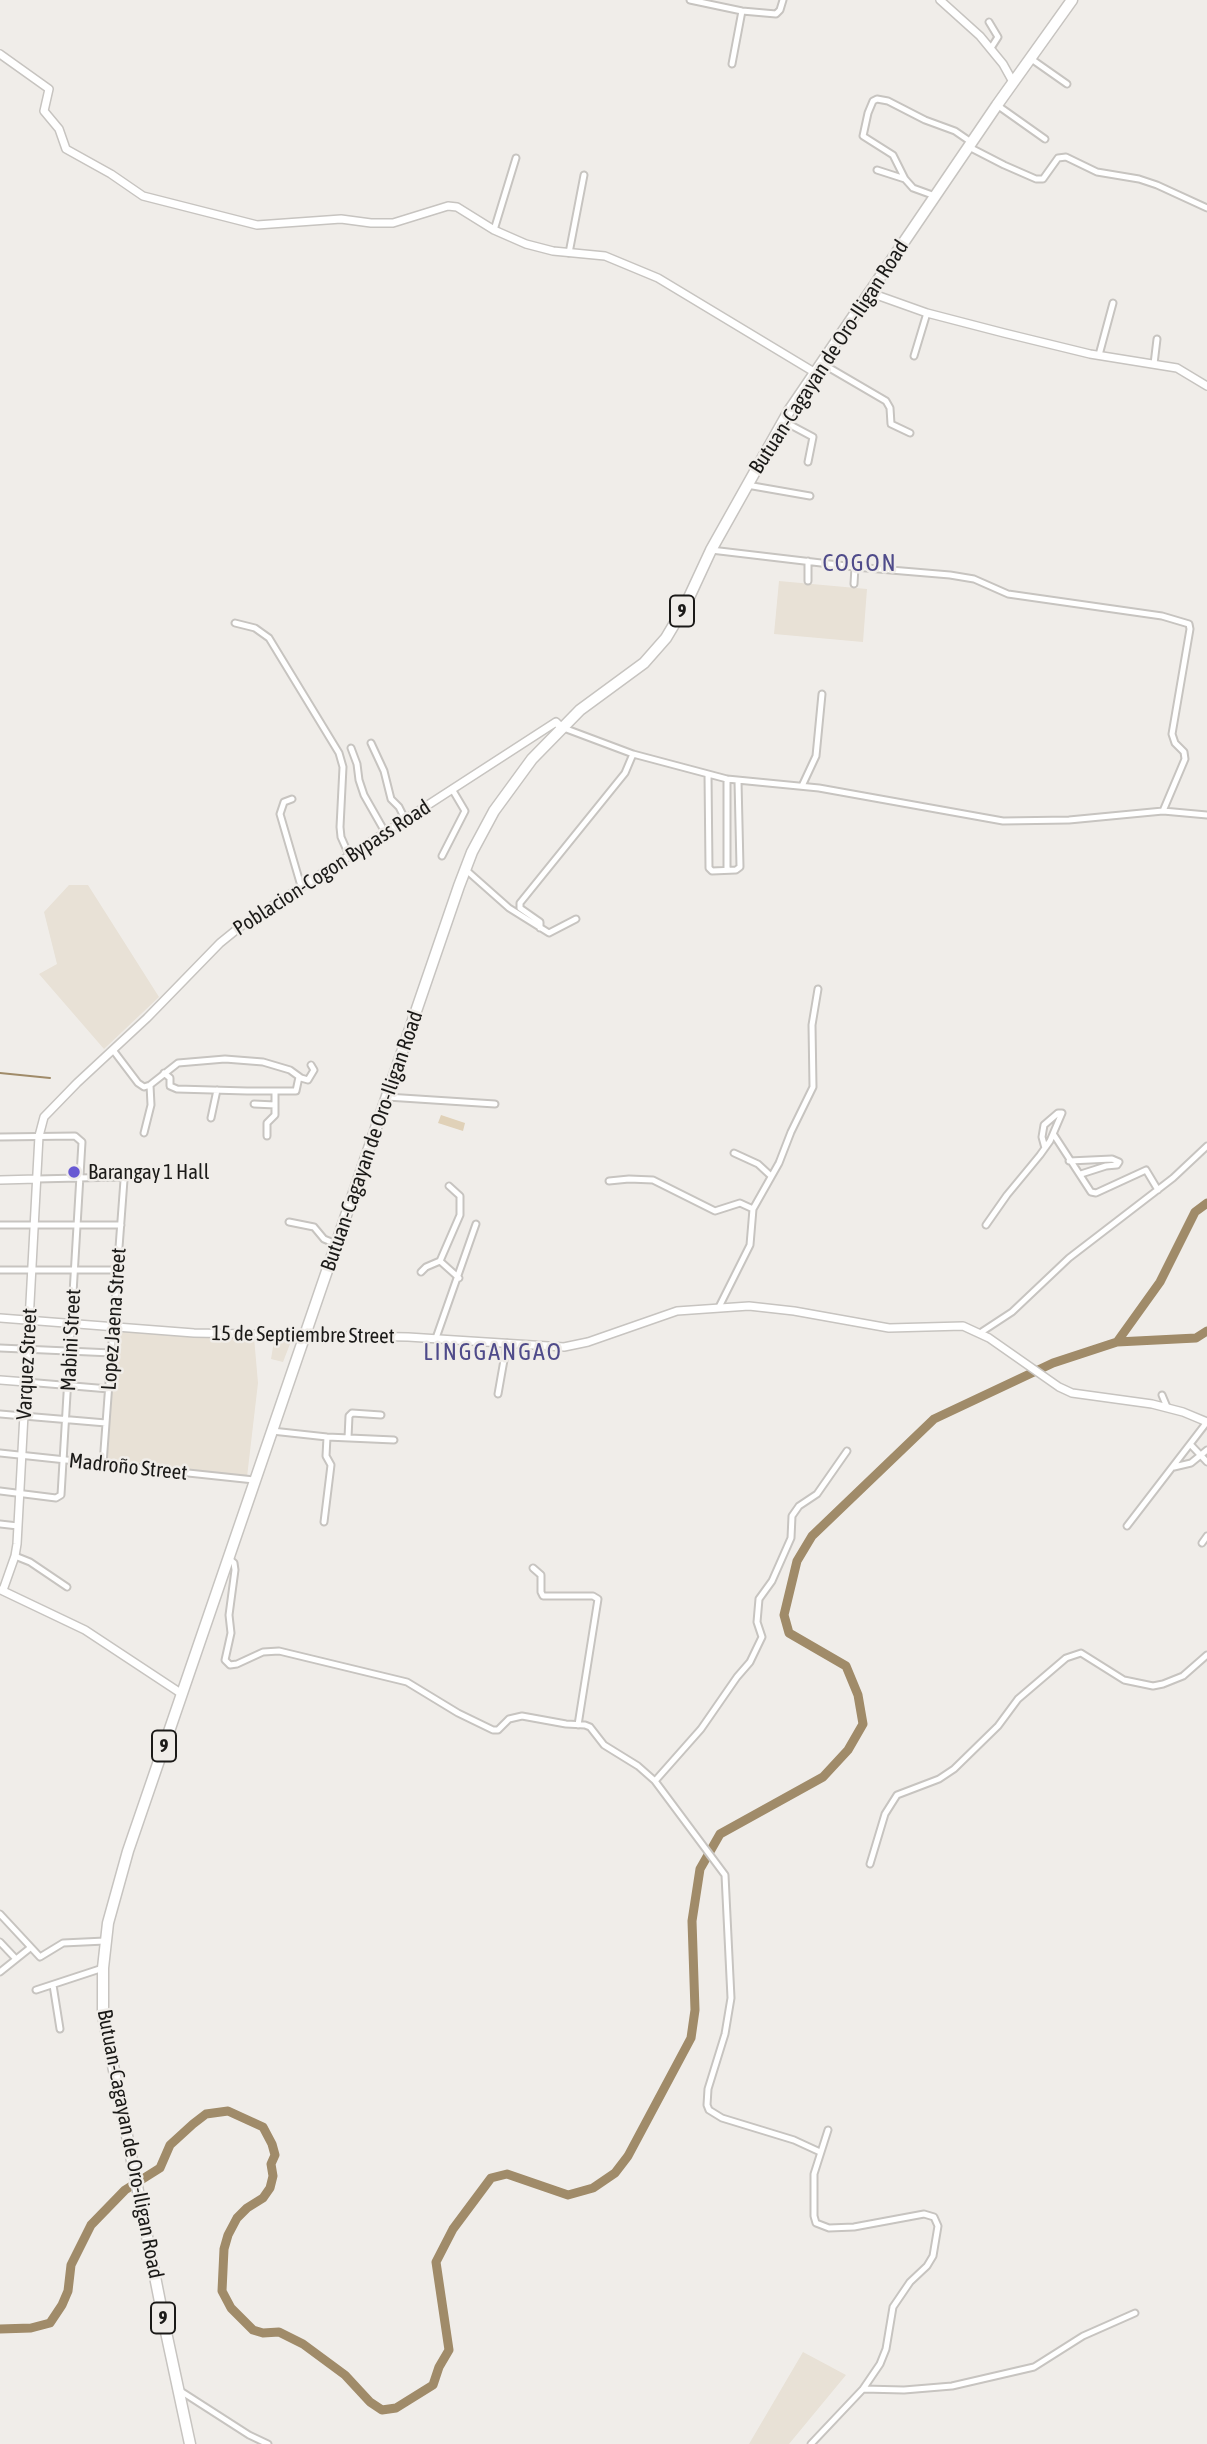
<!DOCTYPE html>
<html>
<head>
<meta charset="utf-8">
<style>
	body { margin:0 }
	canvas { display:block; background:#f0ede9 }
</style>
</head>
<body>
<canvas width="1207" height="2444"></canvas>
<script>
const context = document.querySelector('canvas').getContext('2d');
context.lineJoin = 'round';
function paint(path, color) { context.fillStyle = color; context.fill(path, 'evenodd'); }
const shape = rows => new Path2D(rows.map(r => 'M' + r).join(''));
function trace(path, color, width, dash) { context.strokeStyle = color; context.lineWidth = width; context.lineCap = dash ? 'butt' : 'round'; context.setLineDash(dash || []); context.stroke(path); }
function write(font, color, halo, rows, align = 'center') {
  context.font = font + ' "Asap Condensed",sans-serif'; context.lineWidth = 5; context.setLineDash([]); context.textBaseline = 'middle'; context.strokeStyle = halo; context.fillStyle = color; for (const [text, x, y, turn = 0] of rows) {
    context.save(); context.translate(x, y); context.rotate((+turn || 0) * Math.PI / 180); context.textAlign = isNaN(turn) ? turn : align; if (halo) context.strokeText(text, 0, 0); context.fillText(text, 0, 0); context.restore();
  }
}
paint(shape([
	[779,581,867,589,863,642,774,634],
	[69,885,88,885,159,997,104,1049,39,974,57,964,44,912],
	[116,1330,254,1337,258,1383,247,1477,105,1462],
	[274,1341,288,1342,290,1344,283,1362,271,1359],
	[803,2352,846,2375,789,2444,749,2444]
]), '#e8e1d6');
paint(shape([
	[441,1115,465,1123,463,1131,438,1123]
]), '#e0d1b8');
trace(shape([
	[0,1073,50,1078]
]), '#a08b69', 2);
trace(shape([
	[1117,1342,1160,1282,1195,1212,1207,1203],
	[0,2329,31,2328,50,2323,62,2305,68,2291,71,2265,91,2225,125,2190,160,2168,170,2145,193,2124,206,2114,228,2111,263,2127,272,2144,275,2155,271,2164,273,2176,270,2188,263,2198,247,2208,237,2218,228,2235,224,2249,222,2291,231,2308,253,2330,263,2333,279,2332,303,2344,345,2375,370,2402,382,2410,396,2408,433,2385,439,2367,449,2350,436,2262,453,2229,491,2178,507,2174,568,2195,593,2188,615,2173,628,2156,691,2038,695,2010,692,1921,700,1869,720,1834,823,1777,848,1750,863,1724,858,1695,846,1666,789,1633,784,1615,797,1561,812,1536,934,1419,1053,1363,1117,1342,1196,1338,1207,1331]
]), '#a08b69', 9);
const street = shape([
	[690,0,742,11,776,14,780,10,783,0],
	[989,22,998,37,991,48],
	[1030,58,1067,84],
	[732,64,742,11],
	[997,105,1045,139],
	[969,147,1004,165,1036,179,1043,179,1058,158,1066,157,1097,172,1139,179,1157,185,1207,208],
	[877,170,905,179],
	[935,196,913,188,905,179,893,155,863,136,868,113,873,101,877,99,888,101,925,120,955,131,971,142],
	[494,230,516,158],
	[569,253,584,175],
	[1099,355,1113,303],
	[914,356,927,313],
	[821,363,886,401,890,408,891,424,910,433],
	[1154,364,1157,339],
	[783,421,813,437,808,462],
	[747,485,810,496],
	[711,550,855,567,950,575,974,579,1008,594,1162,616,1189,624,1190,629,1172,734,1175,743,1184,752,1185,759,1163,811],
	[808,561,808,581],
	[854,584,855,567],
	[235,623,255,628,269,638,339,753,343,767,340,827,341,837,349,855],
	[561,727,633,754,727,779,819,788,1003,821,1069,820,1163,811,1207,815],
	[371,743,384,771,391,799,399,807,405,819],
	[351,748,357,764,359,780,364,795,385,832],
	[708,774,709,868,712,871,736,870,740,867,738,781],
	[727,779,727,870],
	[802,786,816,756,822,694],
	[292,799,284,802,280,814,301,886],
	[442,856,465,811,452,789],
	[465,869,509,908,549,933,576,919],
	[540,928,540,922,520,908,520,903,625,773,633,754],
	[113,1050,138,1083,144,1087,150,1085,178,1063,225,1059,263,1062,290,1070,301,1078,308,1080,314,1070,311,1065],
	[164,1073,170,1078,170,1086,177,1089,247,1091,296,1091,299,1077],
	[387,1097,495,1104],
	[254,1104,275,1105],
	[211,1118,217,1090],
	[144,1133,151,1105,150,1085],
	[1054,1135,1091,1192,1096,1193,1146,1170,1158,1190],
	[267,1136,267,1123,275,1115,275,1091],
	[0,1137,75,1136,82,1142,61,1495,56,1498,0,1491],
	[734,1153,758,1164,771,1176],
	[1069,1161,1112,1159,1119,1162,1117,1165,1106,1166,1081,1174],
	[37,1179,120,1177,124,1180,103,1464],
	[609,1181,629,1179,653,1180,715,1211,740,1203,753,1209],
	[289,1222,314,1227,324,1239,336,1244],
	[0,1225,121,1225],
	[986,1225,1007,1195,1031,1166,1040,1155,1050,1141,1062,1113,1058,1113,1044,1125,1042,1137,1045,1148],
	[440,1261,459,1278],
	[0,1270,118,1270],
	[421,1272,426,1267,440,1261,460,1215,460,1196,449,1186],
	[719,1307,750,1245,753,1209,779,1163,791,1132,813,1087,812,1025,818,989],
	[980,1333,1012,1312,1069,1258,1173,1178,1207,1146],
	[436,1338,476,1224],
	[0,1348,112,1353],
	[26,1382,109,1389],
	[498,1394,507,1343],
	[1162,1395,1167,1407],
	[0,1414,106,1423],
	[272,1431,327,1437,394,1440],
	[348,1438,349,1416,352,1413,381,1415],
	[1190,1444,1207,1462],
	[0,1453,254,1480],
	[1174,1467,1191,1463,1207,1450],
	[324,1522,331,1465,326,1456,327,1437],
	[0,1524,18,1526],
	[1127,1526,1207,1422],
	[1202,1543,1207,1536],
	[15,1556,30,1562,67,1587],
	[228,1558,234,1563,235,1570,229,1615,231,1633,225,1660,230,1665,237,1664,263,1652,279,1651,407,1682,458,1713,493,1730,498,1730,509,1719,522,1716,566,1724,585,1725,590,1727,604,1745,638,1766,655,1781,725,1875,731,1998,725,2034,708,2089,707,2105,709,2110,722,2118,794,2140,820,2152],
	[533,1568,541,1575,541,1592,543,1596,593,1596,598,1599,578,1725],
	[655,1781,701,1729,737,1677,750,1662,762,1637,757,1622,759,1599,772,1581,791,1538,792,1516,799,1506,817,1494,847,1451],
	[870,1864,885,1814,897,1795,939,1779,954,1769,998,1726,1018,1699,1066,1658,1081,1653,1124,1680,1153,1686,1163,1684,1183,1676,1207,1655],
	[0,1914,40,1957,63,1943,105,1941],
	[0,1942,16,1959],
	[0,1972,30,1948],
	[53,1985,60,2029],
	[36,1990,103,1968],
	[863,2389,904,2390,952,2386,1034,2367,1083,2336,1135,2313],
	[179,2390,249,2435,268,2444],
	[811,2444,863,2389,880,2364,886,2349,893,2307,910,2282,927,2266,933,2256,938,2226,934,2217,924,2214,854,2227,829,2228,816,2223,814,2216,814,2174,828,2130]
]);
const secondary = shape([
	[940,0,980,36,1003,64,1013,82],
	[0,54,49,89,44,111,59,129,66,149,111,174,143,196,257,225,341,219,371,223,393,223,448,206,457,207,494,230,526,244,553,251,605,256,658,278,814,372],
	[868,292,927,313,1004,333,1090,354,1177,368,1207,386],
	[0,1180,37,1179],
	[0,1318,194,1333,408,1337,564,1347,588,1342,677,1311,749,1306,794,1311,889,1328,963,1326,989,1338,1059,1387,1072,1393,1152,1404,1183,1412,1207,1422],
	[0,1380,26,1382],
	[1,1590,85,1630,182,1694],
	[3,1590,15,1556,17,1544,39,1136,44,1117,77,1083,147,1018,220,943,241,926,556,722,561,727]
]);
const highway = shape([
	[190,2444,166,2332,103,2015,103,1968,108,1923,128,1851,459,886,472,852,494,811,532,759,580,710,644,663,666,638,685,606,711,550,789,411,997,105,1072,0]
]);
trace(street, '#c7c4c0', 9);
trace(secondary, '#c7c4c0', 10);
trace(highway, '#c7c4c0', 13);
trace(street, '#fff', 5);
trace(secondary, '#fff', 7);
trace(highway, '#fff', 10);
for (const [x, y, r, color] of [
	[74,1172,7,"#6859d3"]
]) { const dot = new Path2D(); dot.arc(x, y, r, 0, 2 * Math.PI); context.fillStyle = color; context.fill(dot); trace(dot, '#f0ede9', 2.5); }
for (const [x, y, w] of [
	[682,611,24],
	[164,1746,24],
	[163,2318,24]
]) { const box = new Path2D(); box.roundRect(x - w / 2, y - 15.5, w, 31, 5); context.fillStyle = '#f0ede9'; context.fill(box); trace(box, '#1b1a18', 2); }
write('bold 19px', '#1b1a18', null, [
	["9",682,611],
	["9",164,1746],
	["9",163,2318]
]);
write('21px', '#1b1a18', '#f0ede9', [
	["Butuan-Cagayan de Oro-Iligan Road",829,357,-57],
	["Poblacion-Cogon Bypass Road",332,868,-33],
	["Butuan-Cagayan de Oro-Iligan Road",372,1141,-71],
	["Lopez Jaena Street",114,1319,-86],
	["15 de Septiembre Street",303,1335,1],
	["Mabini Street",71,1340,-87],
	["Varquez Street",27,1364,-87],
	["Madroño Street",128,1467,6],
	["Butuan-Cagayan de Oro-Iligan Road",130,2144,79]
]);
write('21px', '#1b1a18', '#f0ede9', [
	["Barangay 1 Hall",88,1172]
], 'left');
context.letterSpacing = '2px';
write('24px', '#4f4b8a', '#f0ede9', [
	["COGON",860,563],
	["LINGGANGAO",493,1352]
]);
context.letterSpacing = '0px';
</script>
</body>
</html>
